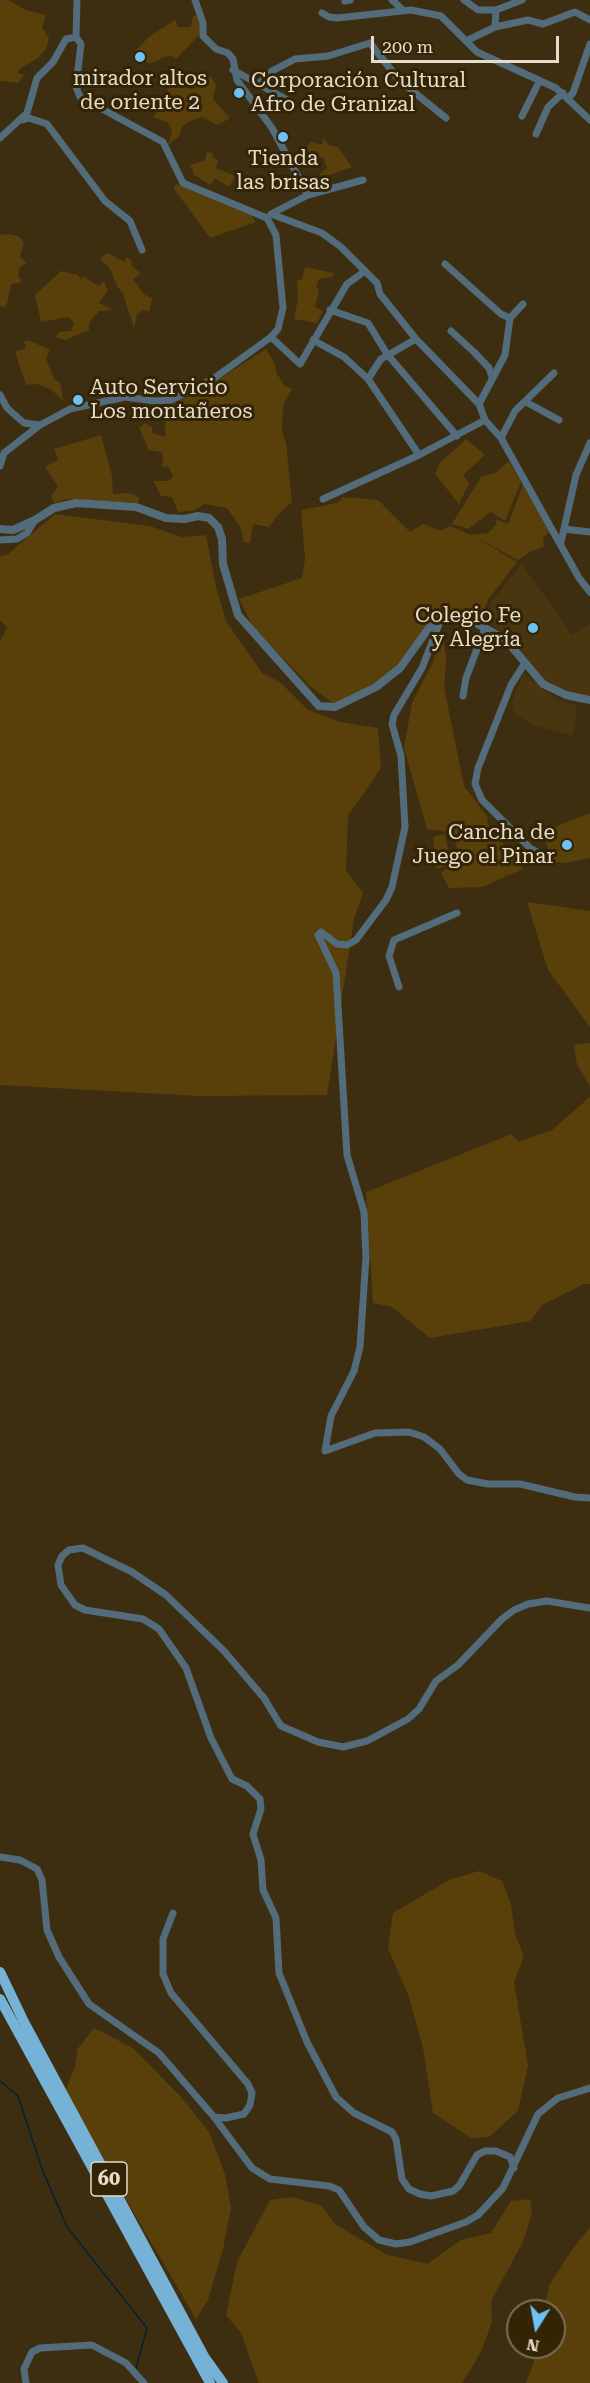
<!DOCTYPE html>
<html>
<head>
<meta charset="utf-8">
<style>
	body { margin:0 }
	#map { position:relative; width:590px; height:2383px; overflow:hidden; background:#3e2e11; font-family:"Roboto Serif",serif }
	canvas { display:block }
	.north { position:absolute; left:506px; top:2299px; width:60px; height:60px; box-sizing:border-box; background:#332406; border:2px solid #7b6e55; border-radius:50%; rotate:191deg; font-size:16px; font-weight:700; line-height:24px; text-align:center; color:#e6dccb }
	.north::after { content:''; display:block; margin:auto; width:21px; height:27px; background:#6dc2f3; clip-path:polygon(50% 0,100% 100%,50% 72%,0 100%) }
	.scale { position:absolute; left:371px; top:36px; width:188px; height:27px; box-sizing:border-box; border:3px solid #e6dccb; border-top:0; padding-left:8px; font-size:18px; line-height:21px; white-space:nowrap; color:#e6dccb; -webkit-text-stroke:4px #332406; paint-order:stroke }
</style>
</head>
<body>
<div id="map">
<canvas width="590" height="2383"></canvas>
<div class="north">N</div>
<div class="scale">200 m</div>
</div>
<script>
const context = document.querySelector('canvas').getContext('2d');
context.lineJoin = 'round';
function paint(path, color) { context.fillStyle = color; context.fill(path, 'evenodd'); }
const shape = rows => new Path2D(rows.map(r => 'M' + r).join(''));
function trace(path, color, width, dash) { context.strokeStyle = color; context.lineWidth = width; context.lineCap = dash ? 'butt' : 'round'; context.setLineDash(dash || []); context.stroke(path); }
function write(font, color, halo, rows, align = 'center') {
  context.font = font + ' "Roboto Serif",serif'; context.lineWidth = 6; context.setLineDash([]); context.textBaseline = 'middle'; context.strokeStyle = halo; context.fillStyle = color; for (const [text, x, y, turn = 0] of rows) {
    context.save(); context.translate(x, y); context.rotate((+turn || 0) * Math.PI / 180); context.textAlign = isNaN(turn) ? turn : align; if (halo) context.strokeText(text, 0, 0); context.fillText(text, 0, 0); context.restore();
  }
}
paint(shape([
	[522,564,572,635,590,624,590,695,574,695,543,679,509,635,485,621,491,602],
	[523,673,556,699,577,706,573,736,536,726,513,713,512,703]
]), '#493510');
paint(shape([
	[0,0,8,0,26,10,46,15,42,28,49,38,46,49,38,58,21,68,17,73,24,75,18,83,0,81],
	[197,15,201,29,199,35,176,59,170,55,149,64,140,57,136,50,149,37,175,20,178,27,191,27,193,16],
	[197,75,210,76,216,85,213,99,230,118,218,125,202,117,188,122,182,127,179,136,168,145,172,131,168,123,153,117,163,104,171,82,190,89,195,88,197,84,194,78],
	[323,138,330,146,338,147,352,167,320,178,320,174,327,168,323,157,310,159,303,150,311,142,322,145],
	[207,152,213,154,212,157,218,160,216,168,235,176,229,187,215,178,210,185,193,174,193,169,189,166,205,160],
	[177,184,251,214,256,222,210,238,175,190,173,187],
	[8,234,18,236,24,242,20,257,27,263,20,267,18,276,22,282,11,284,6,308,0,306,0,235],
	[107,253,125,262,127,257,131,260,132,267,141,273,133,279,145,295,151,298,153,295,149,312,144,310,137,314,134,328,123,294,117,286,111,270,100,258],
	[305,267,334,273,332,277,319,279,316,286,319,290,315,307,323,311,317,323,294,319,298,299,297,281,302,279],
	[61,271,78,275,82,281,82,276,99,286,104,281,108,290,99,303,113,310,99,311,89,323,89,330,65,340,55,337,60,332,71,331,74,324,71,319,67,317,41,322,35,295],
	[24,341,30,341,50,350,46,359,55,380,60,383,64,402,52,390,38,384,26,385,15,352,26,348],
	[266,349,275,364,276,372,284,385,292,389,283,405,282,432,286,443,292,502,277,516,269,527,253,524,250,543,244,542,240,526,227,508,204,504,195,510,178,512,172,497,161,496,153,481,167,481,173,477,169,467,161,466,164,459,161,452,149,450,139,428,145,423,152,427,152,433,165,437,166,407,202,390],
	[101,435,112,476,113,494,129,493,138,497,139,503,68,499,54,503,51,497,58,486,45,467,58,460,54,449],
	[466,439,485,455,463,475,469,483,459,504,435,474,440,463],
	[509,461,521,482,505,521,491,512,468,529,452,524,481,477,497,472],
	[523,485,550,532,543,537,544,546,528,553,518,560,477,538,517,562,488,600,480,622,446,615,390,676,334,704,310,686,253,627,239,599,302,578,305,559,301,510,337,503,343,497,378,500,410,532,423,524,440,531,450,526,471,535,488,533,497,524,495,519,508,524],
	[55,514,150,526,181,537,206,535,216,587,226,621,262,673,280,682,308,710,340,722,378,728,381,768,348,816,346,871,363,893,354,919,327,1095,199,1096,0,1085,0,641,7,628,0,620,0,556,7,555],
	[443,632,446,662,444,687,464,786,487,816,488,825,523,869,482,887,449,888,441,874,449,866,436,868,433,837,445,834,451,865,460,858,454,838,448,832,427,829,404,748,412,703,433,662],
	[590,813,590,858,565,863,552,862,545,838,550,829],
	[527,902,590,911,590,1027,548,970],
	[590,1043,590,1087,577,1064,574,1045],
	[590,1097,590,1284,584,1284,542,1305,530,1321,430,1338,392,1307,373,1303,366,1192,512,1134,518,1142,552,1130],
	[479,1871,502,1881,511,1904,515,1934,524,1957,514,1982,528,2065,518,2111,489,2137,471,2138,433,2113,423,2048,409,1997,388,1948,393,1913,449,1880],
	[94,2028,133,2048,181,2097,209,2132,225,2174,231,2208,223,2249,208,2300,196,2319,64,2094,75,2067,78,2048],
	[292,2197,322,2206,336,2225,388,2255,428,2264,461,2240,491,2233,511,2201,530,2199,532,2213,523,2242,491,2301,492,2322,481,2352,462,2383,259,2383,241,2333,226,2315,237,2262,270,2200],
	[590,2227,590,2383,526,2383,539,2347,554,2347,554,2311,544,2311,549,2286,571,2251]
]), '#593f0a');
trace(shape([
	[0,2081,18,2096,42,2169,67,2227,147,2328,136,2368]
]), '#002234', 1.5);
trace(shape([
	[195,0,203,23,203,36,216,49,228,53,233,59,237,80,272,128,308,195],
	[392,0,403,10],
	[464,0,478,10,496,10],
	[345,1,350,0],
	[322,13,329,17,337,18,411,10,441,16,477,52,556,88,590,120],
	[495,27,496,10,522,0],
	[76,37,77,0],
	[466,41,495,27,528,20,543,24,575,12,590,20],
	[233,70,291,102],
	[259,83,272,71,295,59,328,56,370,43,399,80,446,118],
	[568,98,573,93,590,44],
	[522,116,539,82],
	[22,120,29,118,47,124,105,201,130,221,142,250],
	[536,134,548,107,563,93],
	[0,138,27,113,37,78,53,62,66,39,76,37,81,44,76,87,80,97,163,142,183,183,267,218,276,235,283,308,278,329,271,337,213,379,171,400,155,401,125,397,70,409,40,425,4,453,0,466],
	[271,214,322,233,341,247,377,283,380,294,416,339,479,404,485,420,501,438,579,578,590,592],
	[271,214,308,195,363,180],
	[445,264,501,314,510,318],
	[330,310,368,323,387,354,457,436],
	[451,331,474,352,489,368,492,377],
	[271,337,300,364,347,284,365,271],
	[313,340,344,357,368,379,419,455],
	[368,379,381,359,416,339],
	[0,395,7,408,24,423,40,425],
	[526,402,559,420],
	[479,404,505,355,510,318,523,304],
	[501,438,515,411,554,373],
	[323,499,419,455,485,420],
	[564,529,590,532],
	[0,540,17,539,27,533,35,520],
	[561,542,576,475,590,443],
	[441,619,422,668,394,715,392,724,401,756,405,827,392,887,386,900,356,940,347,945,337,944,321,932,318,935,336,973,347,1155,364,1212,366,1257,360,1347,354,1371,331,1416,325,1451,375,1433,409,1432,424,1437,440,1449,459,1474,467,1480,488,1484,520,1484,575,1497,590,1498],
	[525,663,511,685,478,768,475,784,482,800,531,849,547,857],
	[463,696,466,678,485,628],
	[399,987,389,956,394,940,457,913],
	[0,1857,20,1860,37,1869,42,1880,47,1930,59,1957,89,2004,159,2053,214,2117,252,2168,270,2179,329,2186,339,2190,364,2227,379,2240,396,2244,410,2242,466,2222,478,2215,503,2188,538,2114,558,2098,590,2088],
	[173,1913,163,1939,163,1974,171,1993,248,2084,252,2093,250,2105,244,2114,226,2118,214,2117],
	[514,2168,510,2157,496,2151,485,2151,477,2155,459,2186,453,2191,431,2196,420,2194,409,2189,402,2179,396,2139,392,2132,354,2113,336,2097,307,2042,279,1973,276,1918,263,1890,261,1860,253,1834,261,1809,260,1799,247,1786,232,1779,211,1738,186,1668,159,1629,143,1619,85,1610,75,1605,61,1585,58,1565,62,1556,69,1550,83,1548,132,1572,166,1595,224,1651,264,1698,281,1726,318,1742,343,1747,367,1741,408,1719,419,1709,436,1681,458,1665,502,1619,514,1610,528,1604,547,1601,590,1608],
	[26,2383,24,2369,32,2352,40,2348,92,2345,126,2363,144,2383]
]), '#536c7c', 7);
trace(shape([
	[0,529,13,530,35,520,54,508,76,503,136,507,166,518,184,519,198,516,209,518,218,527,222,539,223,564,238,615,319,706,335,707,376,687,400,668,429,628,441,619,457,616,469,619,506,640,543,684,566,695,590,700]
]), '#536c7c', 8);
trace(shape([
	[0,1972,23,2020,205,2358,223,2383],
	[0,1999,210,2383]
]), '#76b2d5', 10);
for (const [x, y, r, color] of [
	[140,57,6,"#6dc2f3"],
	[239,93,6,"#6dc2f3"],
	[283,137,6,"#6dc2f3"],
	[78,400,6,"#6dc2f3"],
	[533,628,6,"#6dc2f3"],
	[567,845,6,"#6dc2f3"]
]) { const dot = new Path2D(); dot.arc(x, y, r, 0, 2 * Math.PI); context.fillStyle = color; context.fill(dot); trace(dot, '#332406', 2); }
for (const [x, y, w] of [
	[109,2179,36]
]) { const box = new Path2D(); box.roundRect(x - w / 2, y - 17, w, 34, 4.5); context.fillStyle = '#332406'; context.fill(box); trace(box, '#e6dccb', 1.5); }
write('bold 20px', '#e6dccb', null, [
	["60",109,2179]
]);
write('21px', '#e6dccb', '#332406', [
	["mirador altos",140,79],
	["de oriente 2",140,103],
	["Corporación Cultural",251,81,"left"],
	["Afro de Granizal",251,105,"left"],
	["Tienda",283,159],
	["las brisas",283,183],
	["Auto Servicio",90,388,"left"],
	["Los montañeros",90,412,"left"],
	["Colegio Fe",521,616,"right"],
	["y Alegría",521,640,"right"],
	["Cancha de",555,833,"right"],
	["Juego el Pinar",555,857,"right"]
]);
</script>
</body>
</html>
